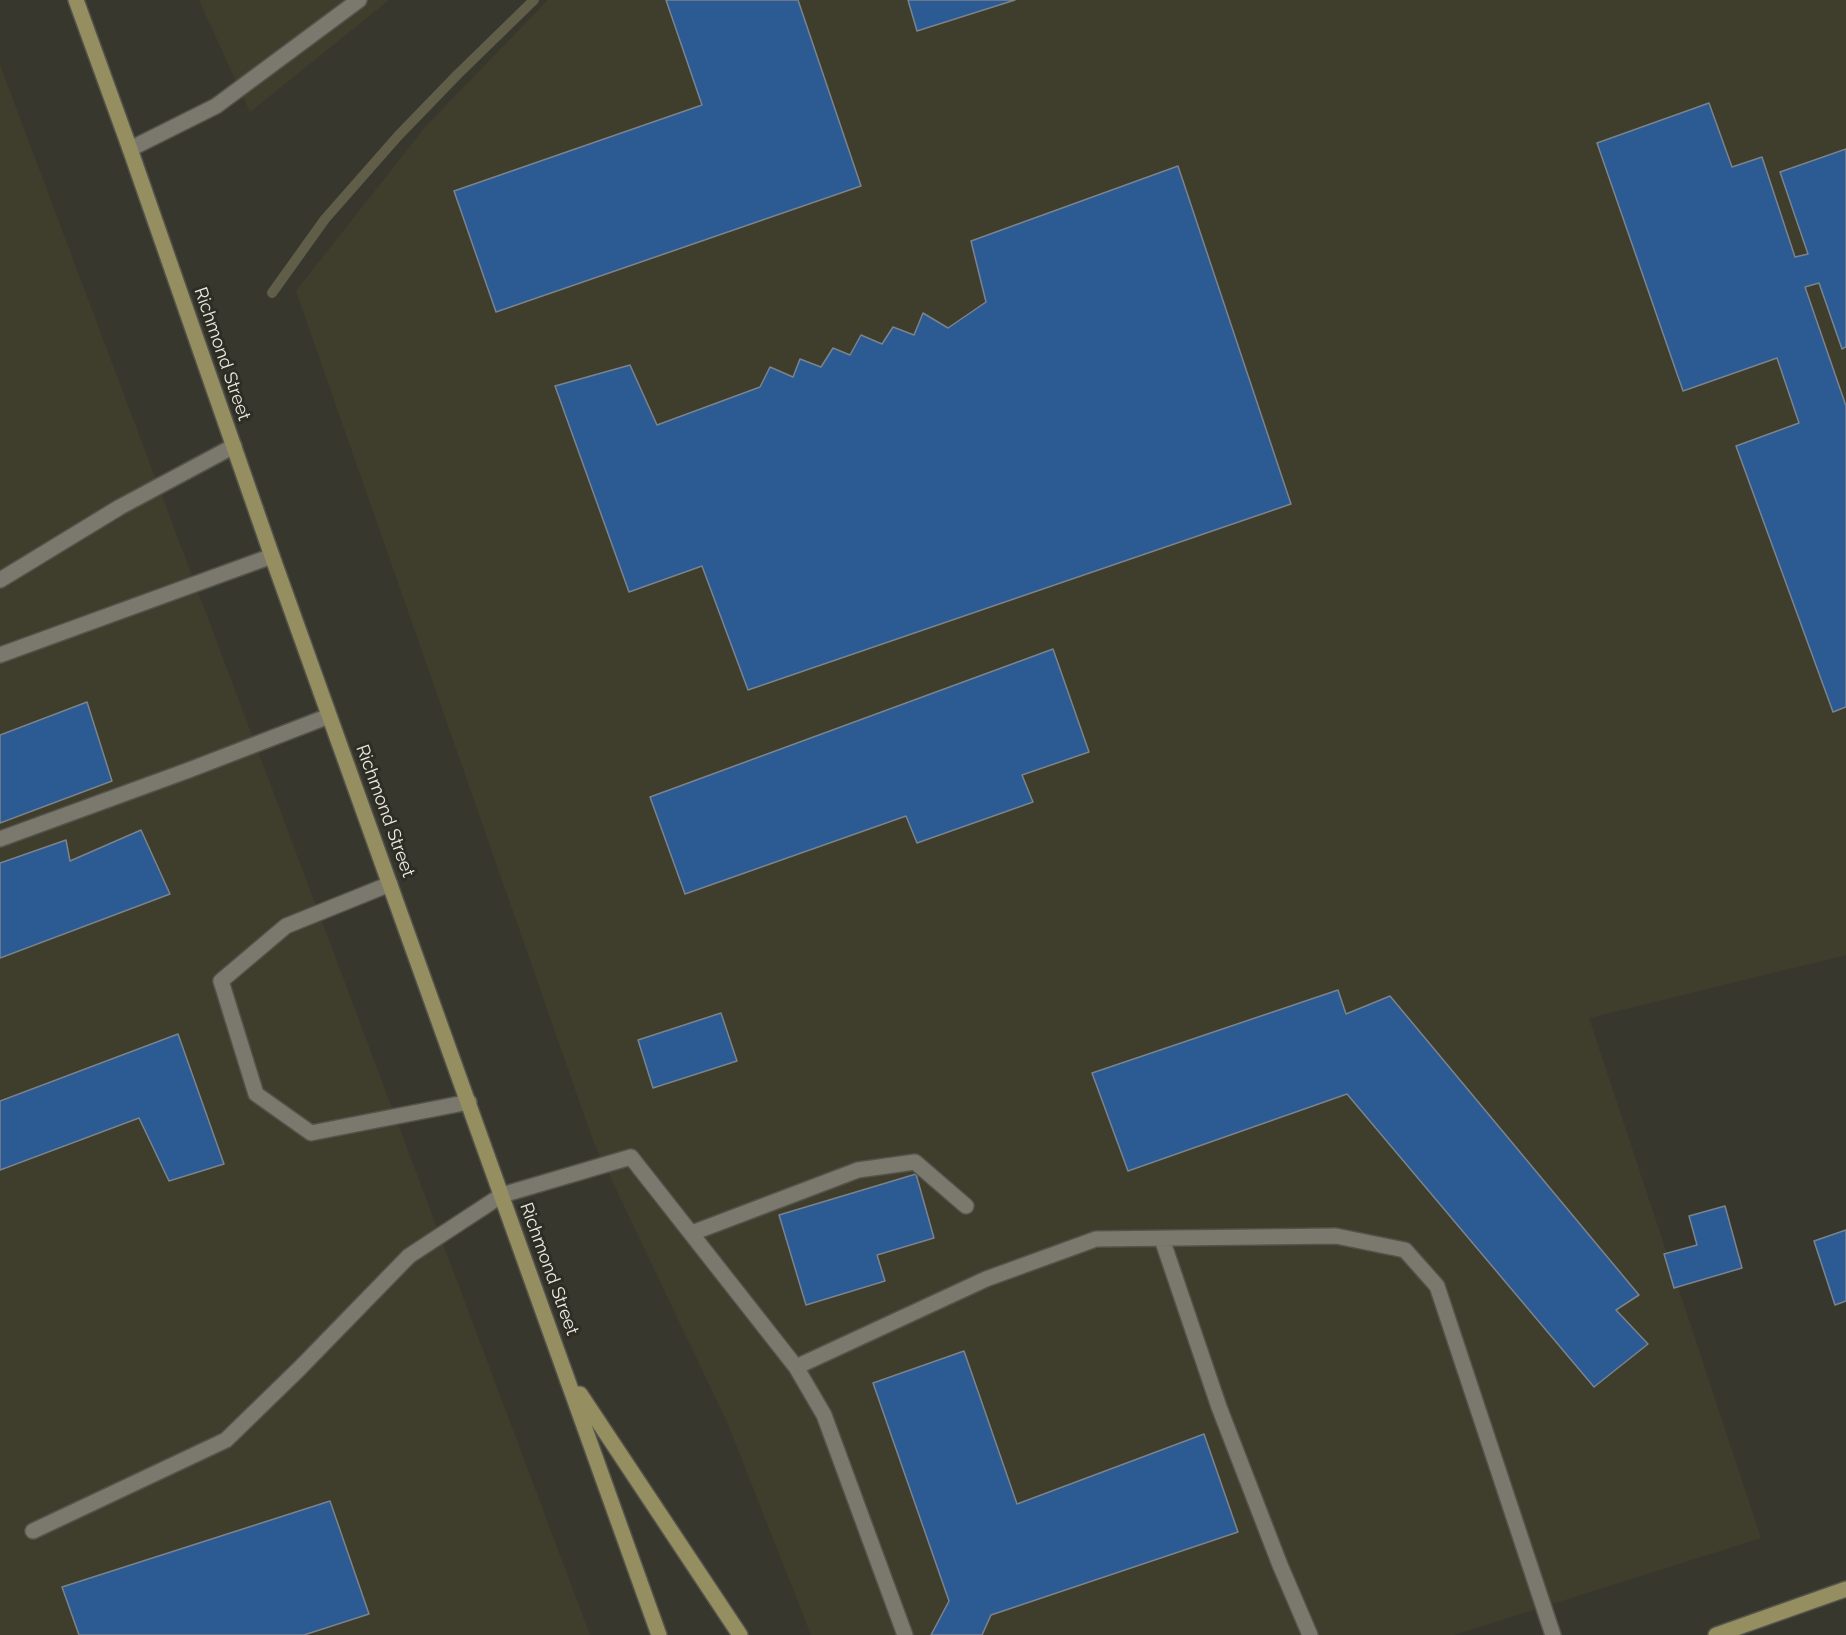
<!DOCTYPE html>
<html>
<head>
<meta charset="utf-8">
<style>
	body { margin:0 }
	canvas { display:block; background:#38372d }
</style>
</head>
<body>
<canvas width="1846" height="1635"></canvas>
<script>
const context = document.querySelector('canvas').getContext('2d');
context.lineJoin = 'round';
function paint(path, color) { context.fillStyle = color; context.fill(path, 'evenodd'); }
const shape = rows => new Path2D(rows.map(r => 'M' + r).join(''));
function trace(path, color, width, dash) { context.strokeStyle = color; context.lineWidth = width; context.lineCap = dash ? 'butt' : 'round'; context.setLineDash(dash || []); context.stroke(path); }
function write(font, color, halo, rows, align = 'center') {
  context.font = font + ' Raleway,sans-serif'; context.lineWidth = 6; context.setLineDash([]); context.textBaseline = 'middle'; context.strokeStyle = halo; context.fillStyle = color; for (const [text, x, y, turn = 0] of rows) {
    context.save(); context.translate(x, y); context.rotate((+turn || 0) * Math.PI / 180); context.textAlign = isNaN(turn) ? turn : align; if (halo) context.strokeText(text, 0, 0); context.fillText(text, 0, 0); context.restore();
  }
}
paint(shape([
	[199,0,389,0,250,112],
	[548,0,1846,0,1846,955,1589,1018,1761,1538,1454,1635,811,1635,728,1424,594,1143,296,291,426,126],
	[0,65,590,1635,0,1635]
]), '#3f3d2c');
trace(shape([
	[272,293,325,219,398,136,457,75,534,0]
]), '#605d48', 10);
const building = shape([
	[666,0,798,0,861,186,496,312,454,191,702,105,666,0],
	[908,0,1015,0,917,31,908,0],
	[1709,103,1732,167,1762,157,1795,257,1808,254,1780,172,1846,149,1846,347,1842,349,1819,283,1805,287,1846,406,1846,707,1833,712,1736,446,1799,423,1777,358,1683,391,1597,143,1709,103],
	[1178,166,1291,504,748,690,702,566,629,592,555,386,630,365,657,425,760,387,770,367,793,377,800,359,821,367,833,348,850,355,861,335,882,344,893,327,914,335,923,313,948,328,986,302,971,241,1178,166],
	[1053,649,1089,752,1022,775,1033,802,917,843,906,816,685,894,650,797,1053,649],
	[87,702,112,781,0,823,0,735,87,702],
	[141,830,170,894,0,958,0,863,66,840,70,861,141,830],
	[1338,990,1346,1014,1390,996,1639,1295,1616,1310,1648,1344,1594,1387,1347,1094,1128,1171,1092,1073,1338,990],
	[721,1013,737,1061,653,1088,638,1040,721,1013],
	[178,1034,224,1164,169,1181,139,1118,0,1170,0,1101,178,1034],
	[916,1174,934,1238,877,1255,885,1281,806,1305,779,1215,916,1174],
	[1725,1206,1742,1268,1674,1288,1664,1254,1697,1245,1689,1216,1725,1206],
	[1846,1230,1846,1301,1835,1305,1814,1241,1846,1230],
	[964,1351,1017,1504,1204,1434,1238,1532,991,1615,982,1635,931,1635,949,1601,873,1383,964,1351],
	[330,1501,369,1614,304,1635,79,1635,62,1587,330,1501]
]);
paint(building, '#2c5b94');
trace(building, '#7b838c', 1.5);
const service = shape([
	[0,580,120,507,234,446],
	[0,655,272,556],
	[0,839,189,770,329,716],
	[390,884,286,926,221,981,256,1094,311,1133,469,1102],
	[692,1233,858,1170,915,1162,966,1206],
	[1162,1239,1219,1407,1280,1565,1310,1635],
	[796,1367,824,1415,905,1635],
	[33,1531,226,1440,299,1369,409,1256,502,1195,631,1157,796,1367,986,1279,1096,1239,1336,1236,1405,1250,1437,1286,1553,1635]
]);
const minor = shape([
	[130,149,216,106,359,0]
]);
const secondary = shape([
	[76,0,130,149,272,556,659,1635],
	[580,1394,740,1635],
	[1716,1635,1846,1589]
]);
trace(service, '#54534b', 18);
trace(minor, '#54534b', 18);
trace(secondary, '#54534b', 18);
trace(service, '#7b796e', 15);
trace(minor, '#7b796e', 15);
trace(secondary, '#948e60', 15);
write('18px', '#eae9e3', '#2e2d23', [
	["Richmond Street",222,354,71],
	["Richmond Street",385,811,70],
	["Richmond Street",549,1269,70]
]);
</script>
</body>
</html>
